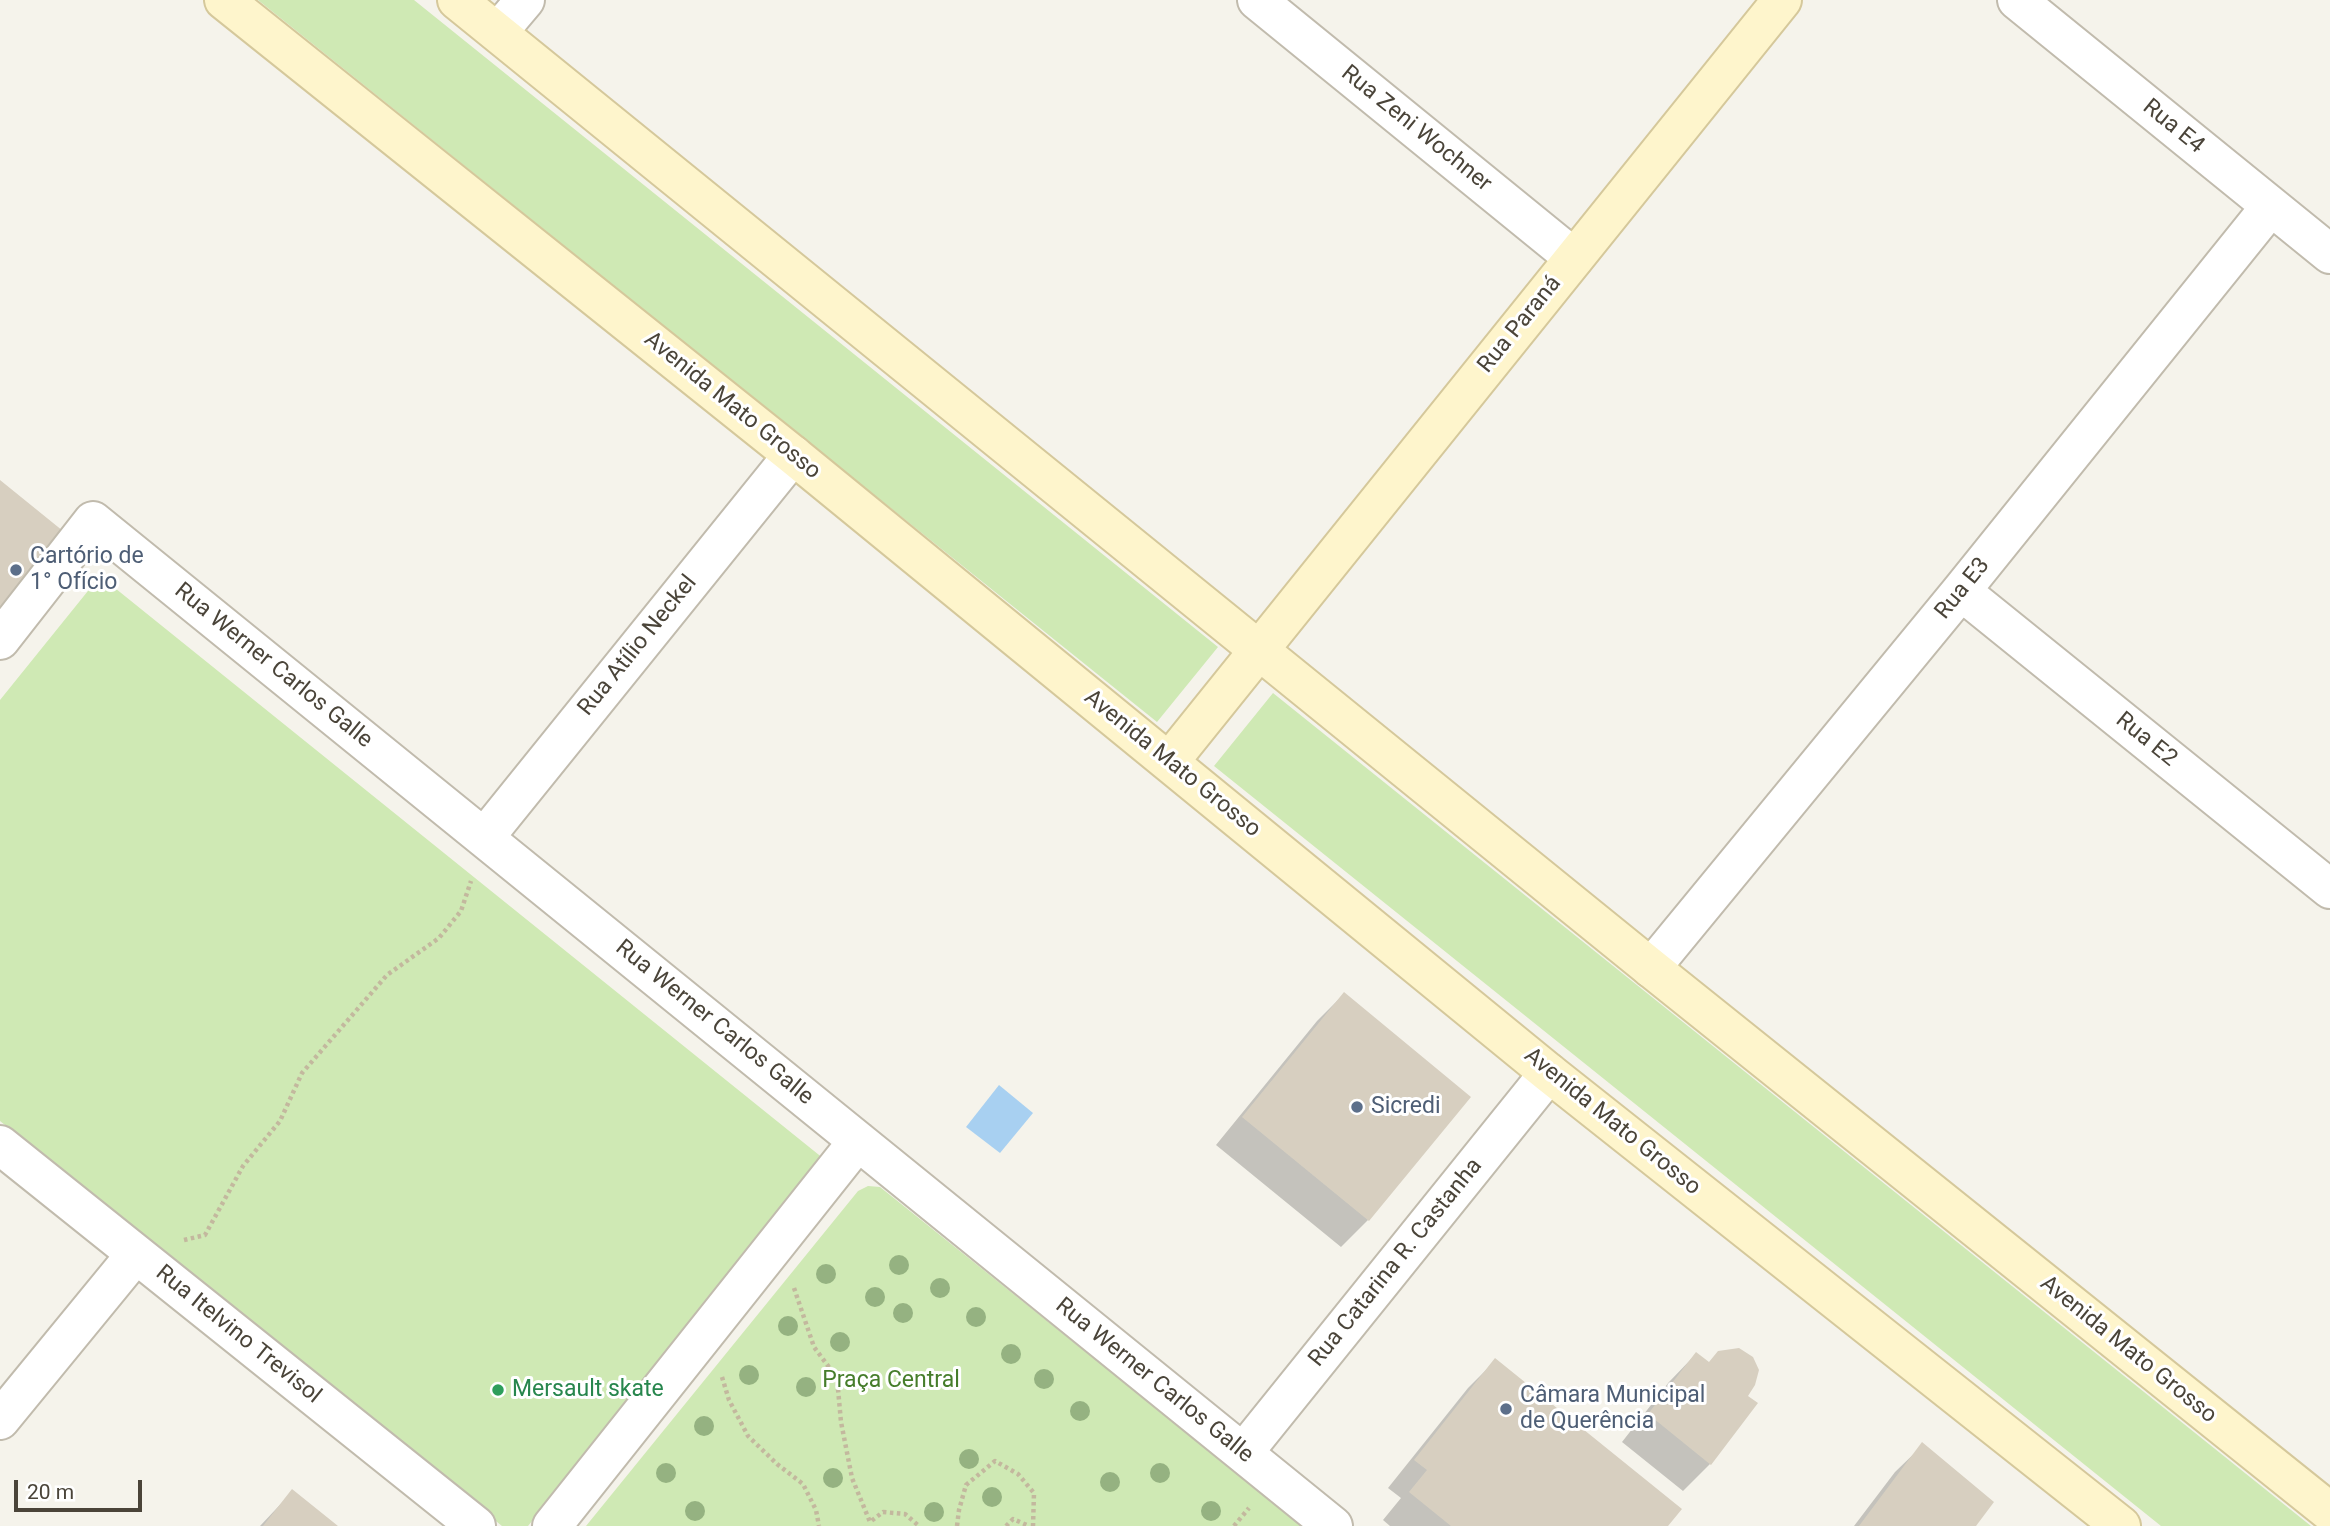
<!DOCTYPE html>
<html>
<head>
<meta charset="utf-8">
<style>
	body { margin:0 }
	#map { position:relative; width:2330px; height:1526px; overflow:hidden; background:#f5f3eb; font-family:Roboto,sans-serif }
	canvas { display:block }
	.scale { position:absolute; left:14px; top:1480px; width:128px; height:32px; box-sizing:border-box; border:4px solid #4a4439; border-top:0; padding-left:9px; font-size:21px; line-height:24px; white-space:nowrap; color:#4a4439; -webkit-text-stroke:5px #fff; paint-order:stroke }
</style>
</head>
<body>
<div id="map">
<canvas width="2330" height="1526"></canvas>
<div class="scale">20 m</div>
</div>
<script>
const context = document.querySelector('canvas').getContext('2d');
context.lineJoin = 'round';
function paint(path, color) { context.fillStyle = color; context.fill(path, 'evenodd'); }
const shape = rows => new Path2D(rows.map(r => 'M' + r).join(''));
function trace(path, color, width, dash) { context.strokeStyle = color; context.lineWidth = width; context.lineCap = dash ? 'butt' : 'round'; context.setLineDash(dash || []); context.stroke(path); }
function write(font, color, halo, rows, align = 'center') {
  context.font = font + ' Roboto,sans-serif'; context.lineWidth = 6; context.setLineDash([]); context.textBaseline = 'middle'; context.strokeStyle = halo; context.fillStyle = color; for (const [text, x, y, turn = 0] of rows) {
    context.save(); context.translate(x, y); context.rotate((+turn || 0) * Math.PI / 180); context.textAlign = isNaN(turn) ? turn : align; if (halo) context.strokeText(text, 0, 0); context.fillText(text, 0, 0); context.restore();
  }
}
paint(shape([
	[258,0,414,0,1218,647,1157,722],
	[100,576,824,1159,528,1526,502,1526,0,1121,0,700],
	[1273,693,2311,1526,2161,1526,1214,766],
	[868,1186,880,1187,1303,1526,586,1526,858,1191]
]), '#cfe9b4');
paint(shape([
	[999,1085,1033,1113,1000,1153,966,1127]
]), '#a8d0f1');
paint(shape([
	[1344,994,1368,1220,1341,1247,1216,1145,1317,1021],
	[1696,1354,1708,1364,1710,1464,1683,1491,1622,1442,1669,1382],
	[1495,1361,1666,1526,1390,1526,1383,1520,1401,1498,1388,1488,1468,1388],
	[1923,1445,1974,1526,1854,1526,1895,1472],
	[292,1492,335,1526,260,1526]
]), '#0003');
paint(shape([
	[0,480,63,531,0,609],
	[1344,992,1471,1097,1369,1221,1242,1117],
	[1739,1348,1753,1357,1759,1370,1755,1385,1748,1396,1758,1403,1711,1465,1648,1414,1696,1352,1709,1362,1718,1351],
	[1495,1358,1682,1509,1668,1526,1451,1526,1409,1492,1427,1470,1414,1460],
	[1922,1442,1994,1502,1976,1526,1859,1526],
	[292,1489,338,1526,263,1526]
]), '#d7cfc0');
const street = shape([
	[1257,0,1574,258],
	[2017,0,2330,254],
	[498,32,525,0],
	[1961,591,2330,889],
	[0,640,93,521,1333,1526],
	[484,838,793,455],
	[1651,968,1961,591,2271,206],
	[0,1145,476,1526],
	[0,1420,136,1254],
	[1243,1453,1549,1073],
	[552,1526,858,1141]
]);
const secondary = shape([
	[224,0,793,455,1549,1073,2121,1526],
	[457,0,1651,968,2330,1512],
	[1169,762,1782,0]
]);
trace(street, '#c1bbad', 42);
trace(secondary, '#d5c89b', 42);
trace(shape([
	[184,1240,205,1235,243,1166,280,1121,302,1073,387,975,439,938,461,911,471,881],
	[794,1288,814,1347,837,1378,841,1422,852,1478,870,1522,883,1512,905,1514,919,1526],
	[722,1377,729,1400,748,1436,777,1464,803,1484,816,1510,819,1526],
	[957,1526,959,1510,966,1485,995,1461,1018,1474,1034,1493,1033,1526],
	[1006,1526,1013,1519,1029,1526],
	[1234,1526,1249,1508]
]), '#c3b89e', 4.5, [3.5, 3.5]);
trace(street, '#fff', 38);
trace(secondary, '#fef5cc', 38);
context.fillStyle = '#95b281';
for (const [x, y] of [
	[899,1265],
	[826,1274],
	[940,1288],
	[875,1297],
	[903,1313],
	[976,1317],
	[788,1326],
	[840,1342],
	[1011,1354],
	[749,1375],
	[1044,1379],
	[806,1387],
	[1080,1411],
	[704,1426],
	[969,1459],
	[666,1473],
	[1160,1473],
	[833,1478],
	[1110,1482],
	[992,1497],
	[695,1511],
	[1211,1511],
	[934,1512]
]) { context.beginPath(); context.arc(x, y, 10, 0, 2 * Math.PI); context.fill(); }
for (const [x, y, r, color] of [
	[16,570,7,"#5c6f8a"],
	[1357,1107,7,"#5c6f8a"],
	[498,1390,7,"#2e9e5b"],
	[1506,1409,7,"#5c6f8a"]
]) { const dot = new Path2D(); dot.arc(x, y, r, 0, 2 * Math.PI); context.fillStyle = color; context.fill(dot); trace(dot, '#fff', 2.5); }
write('23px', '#4a4439', '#fff', [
	["Rua E4",2173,127,39],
	["Rua Zeni Wochner",1416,129,39],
	["Rua Paraná",1520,325,-51],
	["Avenida Mato Grosso",732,406,39],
	["Rua E3",1963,589,-51],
	["Rua Atílio Neckel",638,646,-51],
	["Rua Werner Carlos Galle",273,666,39],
	["Rua E2",2146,740,39],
	["Avenida Mato Grosso",1172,764,39],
	["Rua Werner Carlos Galle",714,1023,39],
	["Avenida Mato Grosso",1612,1122,39],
	["Rua Catarina R. Castanha",1396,1263,-51],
	["Rua Itelvino Trevisol",238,1335,39],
	["Avenida Mato Grosso",2128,1350,39],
	["Rua Werner Carlos Galle",1154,1381,39]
]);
write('23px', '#4e5e75', '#fff', [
	["Cartório de",30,557],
	["1° Ofício",30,583],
	["Sicredi",1371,1107],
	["Câmara Municipal",1520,1396],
	["de Querência",1520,1422]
], 'left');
write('23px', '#467d2b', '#fff', [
	["Praça Central",891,1381]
]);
write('23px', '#27864d', '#fff', [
	["Mersault skate",512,1390]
], 'left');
</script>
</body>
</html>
